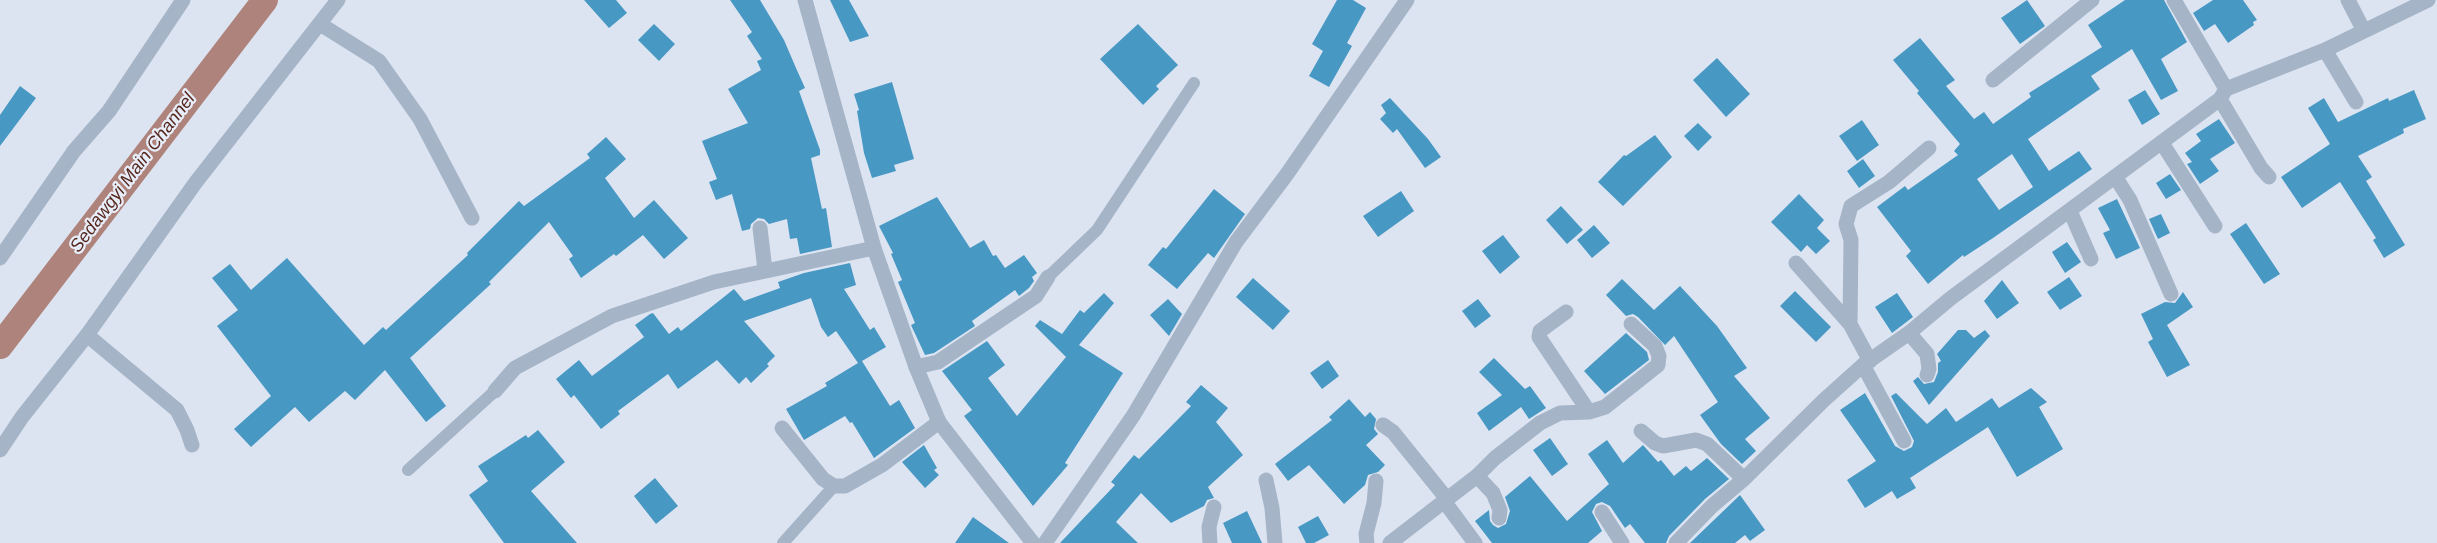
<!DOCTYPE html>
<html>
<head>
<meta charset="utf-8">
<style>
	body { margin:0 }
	canvas { display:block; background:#dce4f2 }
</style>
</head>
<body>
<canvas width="2437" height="543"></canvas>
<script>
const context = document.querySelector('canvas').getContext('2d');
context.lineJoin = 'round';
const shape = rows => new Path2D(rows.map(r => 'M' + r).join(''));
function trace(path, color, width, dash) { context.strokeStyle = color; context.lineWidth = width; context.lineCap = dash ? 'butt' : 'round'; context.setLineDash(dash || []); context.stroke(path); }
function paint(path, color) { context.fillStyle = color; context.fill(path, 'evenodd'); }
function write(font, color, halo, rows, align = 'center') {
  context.font = font + ' Arial,sans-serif'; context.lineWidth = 4.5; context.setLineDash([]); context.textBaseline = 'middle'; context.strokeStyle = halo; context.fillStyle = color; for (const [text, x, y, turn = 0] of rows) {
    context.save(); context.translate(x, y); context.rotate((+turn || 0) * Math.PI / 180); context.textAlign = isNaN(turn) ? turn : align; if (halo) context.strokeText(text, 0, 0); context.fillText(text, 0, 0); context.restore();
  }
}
trace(shape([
	[0,346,265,0]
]), '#ae837b', 26);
paint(shape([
	[584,0,616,0,627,13,609,28],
	[730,0,760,0,784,40,796,68,805,88,799,91,820,150,820,155,811,158,822,209,826,208,832,247,800,254,797,238,790,239,787,219,769,224,764,219,758,218,751,224,750,229,742,231,732,194,716,200,709,182,717,179,702,141,748,123,728,89,761,70,757,61,762,59,747,36,752,32],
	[830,0,849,0,869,36,850,42],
	[1337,0,1353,0,1366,8,1347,43,1352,46,1329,87,1309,76,1323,51,1312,44],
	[2027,0,2045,26,2020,44,2001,18],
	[2125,0,2164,0,2187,42,2161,59,2178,91,2161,100,2132,49,2091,76,2100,89,2028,139,2049,171,2079,151,2092,169,1993,238,1964,257,1963,255,1928,284,1906,256,1911,251,1877,207,1905,186,1908,190,1958,155,1954,151,1960,144,1917,93,1919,91,1893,60,1920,38,1955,80,1946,86,1974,119,1984,112,1993,124,2031,97,2029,93,2102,47,2088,25],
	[2012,154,2033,187,1999,210,1977,179],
	[2213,0,2243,0,2257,20,2253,22,2254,25,2228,43,2215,24,2204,31,2193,13],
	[654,24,675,44,659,61,638,40],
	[1138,24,1178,65,1156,86,1159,89,1143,105,1100,59],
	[1717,58,1750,94,1726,117,1693,80],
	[892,82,914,159,894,165,896,171,872,178,864,153,857,111,859,110,854,94],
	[20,86,36,98,0,146,0,115],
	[2145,90,2160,114,2142,125,2128,100],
	[2414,90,2426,119,2403,129,2404,133,2358,156,2372,177,2366,181,2405,245,2384,258,2373,240,2376,238,2340,182,2302,208,2281,177,2330,144,2308,108,2324,98,2338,122,2388,98,2389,101],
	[1390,98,1428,139,1441,157,1425,168,1397,129,1393,133,1380,119,1386,113,1381,105],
	[2219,119,2235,143,2210,159,2219,171,2200,184,2187,164,2192,162,2185,153,2201,141,2196,134],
	[1862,120,1879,145,1857,161,1839,136],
	[1698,123,1712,137,1698,151,1684,136],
	[1655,135,1672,157,1623,206,1598,182,1624,155,1626,156],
	[606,137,626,159,605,178,634,218,654,200,688,238,664,259,643,235,616,256,614,254,581,278,569,259,573,256,549,222,489,282,491,284,410,358,446,406,426,422,385,370,355,400,345,391,309,422,295,407,251,447,234,429,271,396,217,326,238,310,212,278,230,264,251,290,287,258,364,345,383,327,386,330,468,255,467,253,519,201,524,206,590,158,587,154],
	[1863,159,1875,176,1859,188,1847,171],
	[2170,174,2181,190,2166,199,2156,183],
	[1214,189,1245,214,1214,258,1208,253,1177,289,1148,265,1163,247,1166,249],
	[1401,191,1414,211,1378,237,1363,216],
	[1799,194,1824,220,1817,228,1830,241,1816,254,1807,245,1801,252,1771,222],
	[937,197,970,248,984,240,993,256,996,255,1005,268,1024,255,1037,273,1032,277,1034,281,1029,288,1019,296,1015,290,972,321,975,326,934,353,925,355,911,325,915,323,898,282,902,280,891,254,893,253,879,226],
	[2117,199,2140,248,2116,259,2103,233,2110,230,2098,208],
	[1561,206,1583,230,1567,244,1546,220],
	[2161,214,2170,233,2158,239,2149,219],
	[2246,223,2280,274,2264,284,2230,234],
	[1594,225,1610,243,1592,258,1577,240],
	[1503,235,1520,257,1500,274,1482,251],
	[2067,242,2081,262,2065,273,2052,252],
	[850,263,856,285,844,289,870,330,874,327,886,347,862,361,890,406,899,400,915,428,874,458,852,422,850,423,845,416,804,440,786,409,827,386,825,383,858,363,836,331,828,337,821,327,811,298,744,321,775,356,767,364,769,366,751,383,746,377,739,384,717,360,678,389,668,374,618,411,620,414,601,429,574,395,571,398,556,379,579,360,592,376,644,337,635,325,650,314,653,313,669,334,678,327,681,331,734,289,744,301,780,288,778,282,804,273],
	[2069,277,2082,296,2060,310,2047,292],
	[1253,278,1290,311,1273,330,1236,297],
	[1622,279,1654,310,1680,286,1717,326,1747,368,1734,376,1770,418,1745,439,1756,451,1742,464,1721,444,1700,415,1718,402,1674,336,1665,345,1638,317,1633,314,1626,316,1606,295],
	[2002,280,2019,303,1997,319,1984,301],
	[1795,291,1831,327,1816,342,1780,306],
	[2183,292,2193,307,2167,325,2190,365,2167,377,2148,342,2153,339,2141,314,2165,302,2175,303],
	[1104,293,1114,303,1079,345,1123,373,1065,463,1068,465,1033,506,964,416,972,410,942,371,987,341,1005,365,988,378,1017,416,1066,357,1035,326,1040,320,1062,334,1080,310,1084,313],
	[1897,293,1913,317,1892,333,1875,307],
	[1168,299,1182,314,1169,336,1150,315],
	[1478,299,1491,316,1475,328,1462,311],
	[1958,330,1966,330,1974,338,1985,330,1990,336,1929,405,1913,381,1918,377,1924,384,1934,382,1938,372,1938,363,1941,361,1937,354],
	[1626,333,1647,352,1649,360,1605,394,1584,371],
	[1494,358,1525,389,1530,386,1546,408,1529,419,1521,407,1489,431,1477,413,1502,395,1479,372],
	[1328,360,1339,376,1322,389,1310,373],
	[1201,385,1228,408,1216,422,1243,455,1208,487,1214,498,1207,500,1204,506,1171,523,1141,493,1116,522,1138,543,1060,543,1115,485,1111,482,1134,455,1139,459,1191,406,1186,402],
	[2031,388,2047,402,2039,407,2063,449,2017,477,1988,427,1910,478,1916,488,1897,499,1892,491,1865,508,1847,480,1876,461,1840,410,1865,393,1895,446,1904,451,1912,447,1914,441,1891,396,1896,393,1927,424,1946,408,1956,422,1992,398,1999,408],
	[1349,399,1365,417,1370,412,1376,419,1374,429,1378,434,1366,445,1385,465,1378,472,1368,475,1365,485,1344,504,1309,465,1288,481,1275,464,1332,420,1329,417],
	[538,430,565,462,531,491,577,543,504,543,469,495,488,481,478,466,526,435,528,438],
	[1550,438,1568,464,1552,476,1533,450],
	[1607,440,1623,463,1643,445,1658,462,1661,460,1674,476,1686,466,1691,471,1707,458,1729,479,1705,499,1669,536,1666,543,1645,543,1630,524,1625,528,1610,506,1602,502,1596,504,1592,512,1602,531,1588,543,1492,543,1475,521,1489,510,1490,521,1493,525,1498,528,1506,524,1510,511,1505,497,1530,476,1567,521,1609,484,1588,454],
	[924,445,937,468,934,470,939,475,925,488,902,462],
	[655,478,678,506,656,524,634,496],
	[1740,495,1765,530,1750,541,1745,535,1735,543,1690,543],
	[1247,511,1262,543,1232,543,1223,523],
	[1318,516,1329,535,1314,543,1306,543,1298,527],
	[973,517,1009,543,955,543]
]), '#4898c4');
trace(shape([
	[1048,277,1097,230,1194,83],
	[408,470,495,391],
	[783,543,834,486]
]), '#a5b4c7', 12);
trace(shape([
	[2174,0,2226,89],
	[2348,0,2364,31],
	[320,24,379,61,420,119,472,218],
	[2325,50,2356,102],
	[1993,80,2092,0],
	[2220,99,2261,168,2269,177],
	[2162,143,2215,226],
	[2116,178,2130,200,2171,294],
	[2070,211,2091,259],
	[760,228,765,270],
	[0,258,74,151,109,111,183,0],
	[1796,263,1850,324,1870,361],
	[1566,312,1540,331,1539,337,1589,412],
	[1850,324,1851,240,1846,224,1851,206,1889,182,1929,148],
	[1909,333,1927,354,1929,369,1927,375],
	[87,335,177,410,187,430,192,445],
	[1863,365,1904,441],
	[916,367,938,362,1036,296,1048,277],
	[495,391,515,368,612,316,714,282,874,248],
	[1383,425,1393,432,1447,499],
	[782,428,823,479,834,486,845,486,882,465,939,422],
	[1641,431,1655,443,1663,446,1696,440,1707,444,1744,479],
	[1477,476,1493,493,1500,510,1499,518],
	[1266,480,1272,508,1275,543],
	[1444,501,1475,543],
	[1602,512,1622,543],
	[1045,543,1133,416,1236,242,1287,174,1407,0],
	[1210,543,1209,527,1214,507],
	[1367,543,1366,534,1374,503,1376,481],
	[1390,543,1477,476,1495,458,1540,423,1560,413,1589,412,1605,407,1658,365,1659,356,1655,346,1631,324],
	[1676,543,1712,506,1744,479,1824,400,1863,365,1909,333,1951,298,2220,99,2226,89,2325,50,2428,0]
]), '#a5b4c7', 15);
trace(shape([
	[805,0,874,248,916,367,939,422,1033,543],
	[0,450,22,417,87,335,196,182,338,0]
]), '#a5b4c7', 15);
write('italic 18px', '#57281e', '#e8eef9', [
	["Sedawgyi Main Channel",133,173,-53]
]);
</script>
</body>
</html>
